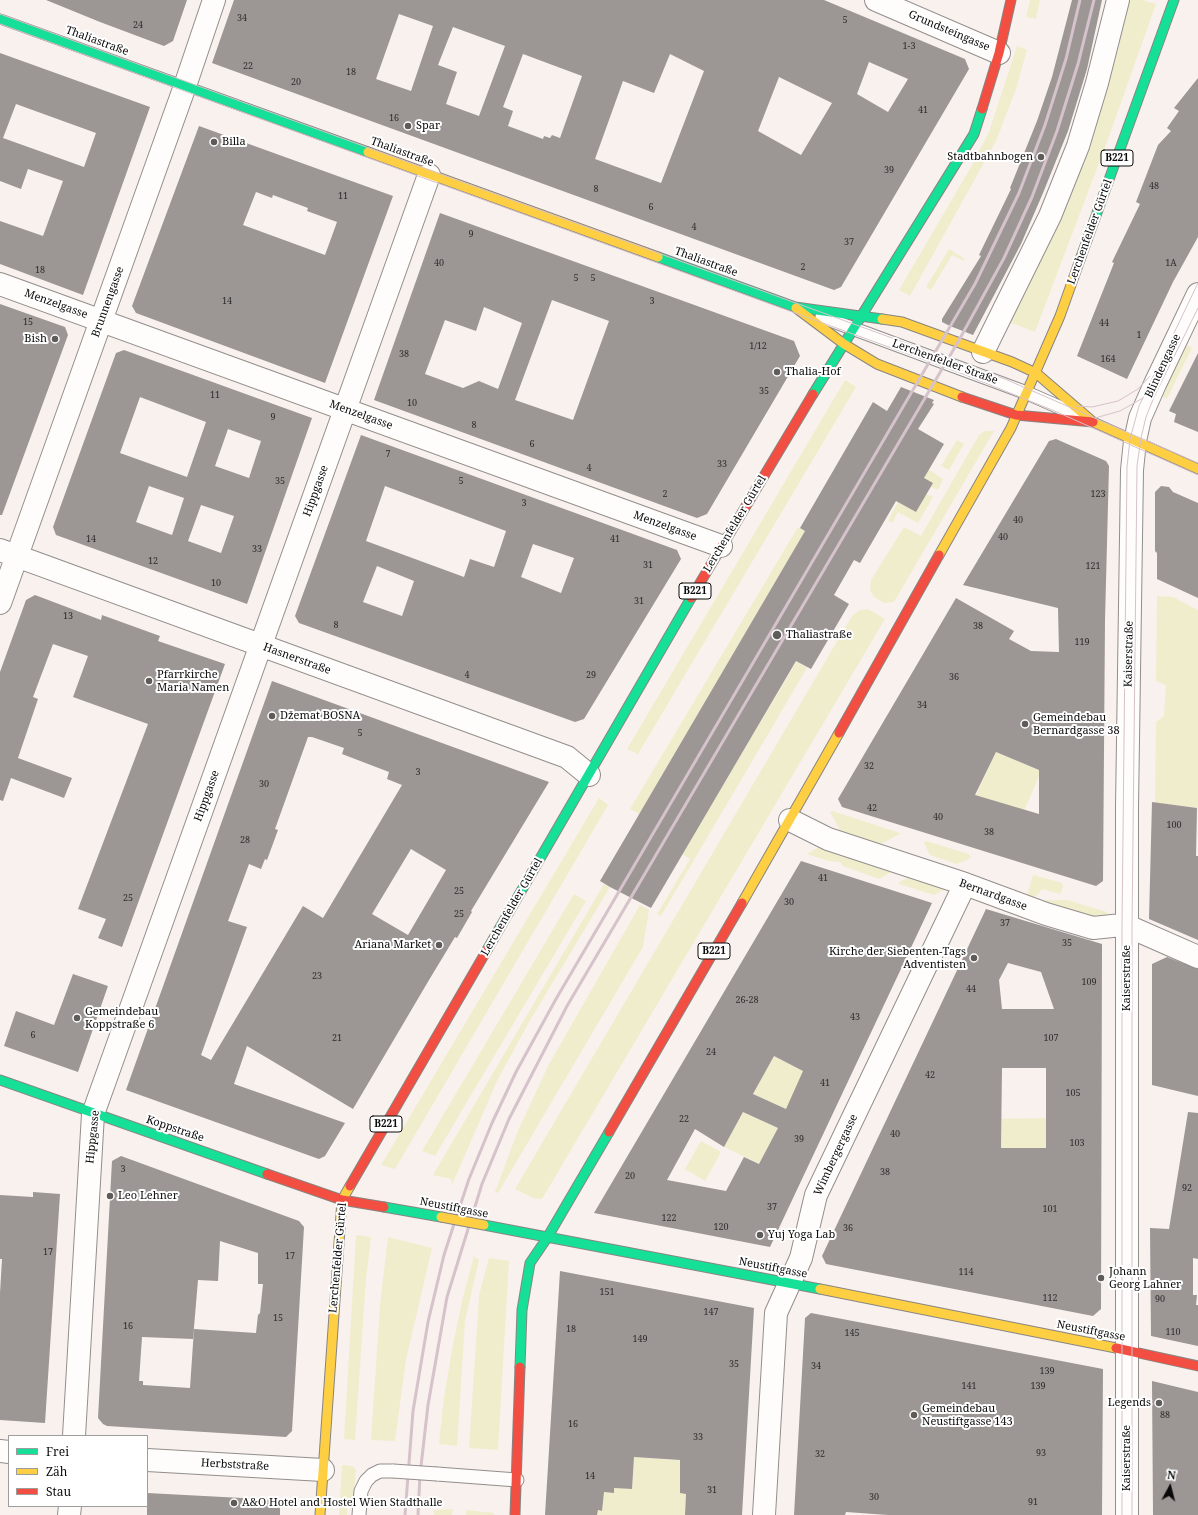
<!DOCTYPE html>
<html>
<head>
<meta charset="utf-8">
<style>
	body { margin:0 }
	#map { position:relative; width:1198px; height:1515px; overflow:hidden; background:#f9f1ed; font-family:"Noto Serif",serif }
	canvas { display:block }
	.legend { position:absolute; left:8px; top:1435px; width:140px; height:72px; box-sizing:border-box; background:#fff; border:1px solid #9d9d9d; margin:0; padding:5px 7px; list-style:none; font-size:12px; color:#0a0a0a }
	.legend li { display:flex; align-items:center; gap:8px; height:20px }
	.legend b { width:20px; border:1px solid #9d9d9d }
	.north { position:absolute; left:1150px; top:1467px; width:40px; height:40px; -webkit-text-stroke:3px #fff; paint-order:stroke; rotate:7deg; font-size:11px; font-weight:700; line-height:16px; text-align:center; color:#0a0a0a }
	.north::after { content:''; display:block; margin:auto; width:14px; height:18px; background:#0a0a0a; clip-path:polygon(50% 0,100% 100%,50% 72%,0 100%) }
</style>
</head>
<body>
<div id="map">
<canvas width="1198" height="1515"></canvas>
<ul class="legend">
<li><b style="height:5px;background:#16e098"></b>Frei</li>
<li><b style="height:5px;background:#ffcf43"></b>Zäh</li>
<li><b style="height:5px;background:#f24e42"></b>Stau</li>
</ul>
<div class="north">N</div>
</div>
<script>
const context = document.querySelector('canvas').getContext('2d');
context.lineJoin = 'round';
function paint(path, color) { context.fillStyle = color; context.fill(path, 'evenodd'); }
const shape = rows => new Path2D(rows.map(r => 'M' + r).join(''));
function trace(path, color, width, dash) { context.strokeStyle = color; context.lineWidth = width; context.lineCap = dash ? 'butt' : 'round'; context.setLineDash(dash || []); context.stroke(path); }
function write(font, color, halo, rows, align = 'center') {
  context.font = font + ' "Noto Serif",serif'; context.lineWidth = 4; context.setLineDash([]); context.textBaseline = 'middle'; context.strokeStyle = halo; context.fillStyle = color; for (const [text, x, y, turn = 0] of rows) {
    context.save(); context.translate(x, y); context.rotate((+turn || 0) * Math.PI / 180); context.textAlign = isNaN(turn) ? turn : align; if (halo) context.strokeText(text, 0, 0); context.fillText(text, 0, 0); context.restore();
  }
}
paint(shape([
	[1030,0,1040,0,1036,19,1026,17],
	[1126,0,1143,0,1156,4,1107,142,1035,332,1006,321],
	[1017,46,1027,50,1016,89,996,141,910,296,899,290,971,167,989,132],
	[949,249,965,259,964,261,952,255,931,290,926,287],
	[1187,345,1192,348,1167,399,1161,396],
	[845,380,856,387,638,754,627,749],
	[984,431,994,431,894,602,884,603,874,597,870,590,871,580,904,527,921,536,979,435],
	[957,440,964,444,949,470,941,466],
	[928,469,943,479,938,490,931,487,918,475],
	[926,494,933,497,918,523,898,512,892,523,888,521,898,502,916,512],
	[798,527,805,531,640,814,630,809],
	[1157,596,1173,597,1198,610,1198,808,1155,803,1156,722,1164,716,1166,685,1156,681],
	[868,609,885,619,542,1199,533,1198,515,1189,852,616,860,610],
	[797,661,807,668,661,916,657,914,690,859,682,854],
	[996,752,1041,771,1020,821,972,804],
	[599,798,608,805,395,1169,381,1165],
	[832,811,900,833,900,834,879,845,842,834,830,812],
	[926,841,969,854,971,858,957,864,930,855,924,843],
	[826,843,902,866,879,879,843,866,840,862,829,861,807,854],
	[1033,875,1062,883,1063,887,1060,894,1042,889,1035,897,1027,895],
	[910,877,947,888,934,895,899,884,899,882],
	[604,884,610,887,529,1022,497,1081,452,1185,451,1179,433,1175],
	[574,894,586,901,435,1156,422,1151],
	[1041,900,1067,900,1107,912,1107,920,1067,914],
	[640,905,649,910,643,947,498,1193,495,1192,517,1133,548,1066],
	[774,1056,804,1071,792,1095,796,1098,789,1111,753,1094,743,1112,778,1128,779,1134,764,1166,724,1147],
	[1059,1118,1047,1148,923,1149,964,1119],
	[701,1141,721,1152,705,1181,685,1169],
	[356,1235,371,1237,366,1279,355,1440,344,1439],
	[388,1237,432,1248,406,1360,395,1441,371,1440,380,1305],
	[474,1256,479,1260,465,1321,457,1446,439,1444,444,1397,452,1349,463,1297],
	[489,1258,509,1261,498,1450,469,1448,479,1295],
	[634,1457,688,1461,685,1515,597,1515,598,1510,602,1511,604,1492,614,1493,614,1488,632,1489],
	[342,1465,352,1466,356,1470,353,1502,347,1503,347,1515,339,1515],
	[453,1509,452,1515,434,1515,434,1510],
	[466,1510,494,1513,494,1515,466,1515]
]), '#f0edcd');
paint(shape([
	[46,0,187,0,173,41,164,46,100,22],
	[234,0,824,0,965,59,969,69,841,287,834,290,212,63],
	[399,14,433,26,411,91,376,79],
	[453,27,505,46,479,116,446,104,457,72,438,65],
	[523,54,582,76,560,138,552,135,550,138,544,136,543,139,508,126,513,111,503,107],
	[670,54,704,71,661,183,595,159,623,81,654,93],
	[869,62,908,79,888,112,857,94],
	[779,77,832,103,801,155,758,131],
	[1072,0,1102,0,1087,69,1068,131,1043,193,1021,244,973,335,950,326,942,322,942,319,981,256,979,255,1011,189,1010,188,1037,121,1052,77],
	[0,53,150,107,83,295,0,264,0,221,43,236,63,181,28,169,21,189,0,181],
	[16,104,96,133,84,167,3,138],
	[1198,78,1198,237,1173,282,1127,379,1077,356,1114,263,1112,262,1140,204,1136,202,1158,145,1171,131,1167,128,1179,111,1174,108],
	[199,126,393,196,325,383,136,313,132,306],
	[256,192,272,198,273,195,308,208,307,211,337,222,325,255,243,225],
	[440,213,794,341,800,356,707,514,697,518,374,400],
	[552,300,609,321,573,420,515,400],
	[484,307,522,323,498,389,479,381,463,388,425,374,445,320,476,331],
	[0,304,65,327,68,335,2,515,0,515],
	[124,350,312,418,247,604,56,535,53,527,116,353],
	[140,397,206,422,187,477,120,453],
	[228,429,261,441,249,478,215,466],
	[149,486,184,498,172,535,136,522],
	[201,505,234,516,221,553,188,541],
	[1198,353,1198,432,1174,422,1176,414,1169,411],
	[901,387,934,400,932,403,934,404,918,429,944,444,924,478,933,483,916,512,896,501,860,563,854,560,834,595,849,604,811,669,796,661,651,908,610,887,600,881,805,531,800,528,873,402,887,411],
	[361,435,677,550,681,559,584,719,575,722,299,623,295,616],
	[385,486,506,531,494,567,470,559,464,577,366,541],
	[533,544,574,558,561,593,521,577],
	[377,566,414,581,402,616,363,602],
	[1056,439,1106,461,1109,466,1105,620,1103,881,1096,886,842,807,838,799,956,598,1014,631,1009,639,1031,651,1059,652,1058,608,963,585,1049,441],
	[996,752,1039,770,1039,814,975,795],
	[1161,486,1169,487,1173,492,1198,503,1198,598,1157,579,1157,553,1155,551,1155,492],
	[35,595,101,620,102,615,160,636,158,641,225,664,122,947,98,938,106,919,78,909,148,724,73,697,88,656,53,644,33,697,38,699,18,758,72,778,64,798,11,778,3,801,0,800,0,672,26,600],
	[272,681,549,782,471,911,472,912,457,938,455,937,429,980,353,1109,247,1046,234,1084,345,1123,325,1156,319,1159,126,1090],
	[308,737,312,737,344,748,342,754,389,772,387,779,402,785,323,918,303,906,211,1060,201,1055,247,927,228,921,249,864,261,869,265,859,267,860,278,830,275,829],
	[411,849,446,870,408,935,372,914],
	[1152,802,1197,808,1196,856,1198,856,1198,940,1149,919],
	[801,861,932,903,770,1247,594,1213],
	[774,1056,803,1071,786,1109,753,1094],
	[743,1112,778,1128,759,1164,744,1157,726,1191,667,1180,695,1129,724,1147],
	[986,909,1102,944,1101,1309,1093,1316,826,1264,822,1256],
	[1008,963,1041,972,1054,1009,1002,1009,999,980],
	[1002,1068,1046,1068,1046,1148,1001,1148],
	[1167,957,1198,969,1198,1096,1152,1085,1152,964],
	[73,974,108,986,78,1072,4,1046,16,1011,54,1025],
	[1188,1112,1198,1113,1198,1259,1193,1258,1193,1295,1197,1295,1196,1305,1198,1305,1198,1346,1151,1336,1150,1228,1169,1229],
	[121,1156,299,1221,304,1227,292,1431,286,1437,107,1426,103,1424,98,1418,112,1161],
	[220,1241,258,1253,258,1284,263,1284,260,1313,258,1315,256,1333,194,1329,190,1388,143,1385,143,1381,139,1381,142,1337,193,1339,198,1280,218,1281],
	[33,1192,60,1194,45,1423,0,1420,0,1293,2,1259,0,1259,0,1195,33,1197],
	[560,1271,754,1308,742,1515,685,1515,686,1494,680,1493,680,1460,634,1457,632,1489,614,1488,614,1493,604,1492,602,1511,598,1510,597,1515,545,1515],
	[811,1313,1103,1369,1102,1515,888,1515,846,1512,845,1515,794,1515,805,1318],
	[1152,1381,1198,1392,1198,1515,1153,1515],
	[147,1493,280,1500,280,1515,147,1515]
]), '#9c9694');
const lane = shape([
	[822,317,1027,393,1075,414],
	[437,1474,517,1480],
	[359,1515,361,1491,366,1481,372,1475,380,1471,393,1471]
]);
const street = shape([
	[876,0,999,53],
	[0,284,721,546],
	[983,352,1050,216,1078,146,1097,83,1118,0],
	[0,550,567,757,589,775],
	[0,603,185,86,214,0],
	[790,820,828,839,965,884,1046,914,1093,928,1122,925,1132,928,1198,957],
	[74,1436,93,1114,429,175],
	[0,1451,9,1452],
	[147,1460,323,1470],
	[69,1515,70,1506],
	[764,1515,776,1313,801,1258,816,1195,965,884],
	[1127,1515,1127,807,1132,470,1135,441,1140,418,1155,384,1198,294]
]);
const fast = shape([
	[0,19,368,152],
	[658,257,795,307,882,319],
	[1081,257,1174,0],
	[813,394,974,134,982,109],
	[487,950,691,598],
	[0,1080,267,1174],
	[384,1207,441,1217],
	[484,1225,820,1289],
	[520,1367,522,1310,530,1263,547,1238,609,1132]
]);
const slow = shape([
	[368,152,658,257],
	[796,308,844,344,877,364,962,397],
	[882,319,902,322,1012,362,1036,373,1093,422,1198,469],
	[939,555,1011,428,1060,316,1081,257],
	[742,903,839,733],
	[820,1289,1116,1348],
	[320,1515,342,1200,350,1186]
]);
const jam = shape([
	[982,109,999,53,1011,0],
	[962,397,1016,415,1093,422],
	[691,598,813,394],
	[839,733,939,555],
	[609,1132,742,903],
	[267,1174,342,1200,384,1207],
	[350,1186,487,950],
	[1116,1348,1198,1366],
	[515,1515,520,1367]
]);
trace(lane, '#928e8c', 15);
trace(street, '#928e8c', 24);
trace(fast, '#888583', 11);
trace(slow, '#888583', 11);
trace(jam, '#888583', 11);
trace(lane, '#fefdfc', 13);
trace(street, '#fefdfc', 22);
trace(fast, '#16e098', 9);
trace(slow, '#ffcf43', 9);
trace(jam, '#f24e42', 9);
trace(shape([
	[0,14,1005,379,1198,463],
	[0,24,963,374,1057,412,1198,475],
	[1076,406,1092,407,1118,401,1138,389,1150,376],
	[1095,418,1120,411,1143,398],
	[1122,1515,1122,925,1127,467,1130,439,1139,406,1198,283],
	[1132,1515,1132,928,1137,466,1141,438,1146,417,1154,397,1198,308]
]), '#d5c2cb', 1);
trace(shape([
	[405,1515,413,1411,428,1322,444,1255,456,1218,469,1179,492,1123,516,1072,556,999,975,284,1019,193,1045,125,1066,59,1080,0],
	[418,1515,420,1475,428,1405,447,1297,482,1184,509,1119,567,1006,958,342,1004,258,1032,197,1057,131,1078,64,1094,0]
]), '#d5c2cb', 3);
const laneBridge = shape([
	[393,1471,437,1474]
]);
const slowBridge = shape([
	[441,1217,484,1225]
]);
trace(laneBridge, '#928e8c', 15, []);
trace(slowBridge, '#888583', 11, []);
trace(laneBridge, '#fefdfc', 13);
trace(slowBridge, '#ffcf43', 9);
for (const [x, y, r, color] of [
	[408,126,4,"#5e5b59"],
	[214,142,4,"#5e5b59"],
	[1041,157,4,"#5e5b59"],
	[55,339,4,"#5e5b59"],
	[777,372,4,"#5e5b59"],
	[777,635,5,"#5e5b59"],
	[149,681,4,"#5e5b59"],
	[272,716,4,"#5e5b59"],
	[1025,724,4,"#5e5b59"],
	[439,945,4,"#5e5b59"],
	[974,958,4,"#5e5b59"],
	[77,1018,4,"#5e5b59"],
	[110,1196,4,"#5e5b59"],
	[760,1235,4,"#5e5b59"],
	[1101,1278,4,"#5e5b59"],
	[1159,1403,4,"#5e5b59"],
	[914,1415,4,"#5e5b59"],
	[234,1503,4,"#5e5b59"]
]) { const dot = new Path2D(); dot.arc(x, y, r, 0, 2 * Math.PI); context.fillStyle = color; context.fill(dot); trace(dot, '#fff', 1.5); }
write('9px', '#2e2d2c', null, [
	["34",242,18],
	["5",845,20],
	["24",138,25],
	["1-3",909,46],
	["22",248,66],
	["18",351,72],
	["20",296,82],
	["41",923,110],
	["16",394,118],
	["39",889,170],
	["48",1154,186],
	["8",596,189],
	["11",343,196],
	["6",651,207],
	["4",694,227],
	["9",471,234],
	["37",849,242],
	["40",439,263],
	["1A",1171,263],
	["2",803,267],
	["18",40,270],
	["5",576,278],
	["5",593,278],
	["14",227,301],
	["3",652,301],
	["15",28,322],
	["44",1104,323],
	["1",1139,335],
	["1/12",758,346],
	["38",404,354],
	["164",1108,359],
	["35",764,391],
	["11",215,395],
	["10",412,403],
	["9",273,417],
	["8",474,425],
	["6",532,444],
	["7",388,454],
	["33",722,464],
	["4",589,468],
	["35",280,481],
	["5",461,481],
	["2",665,494],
	["123",1098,494],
	["3",524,503],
	["40",1018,520],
	["40",1003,537],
	["14",91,539],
	["41",615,539],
	["33",257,549],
	["12",153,561],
	["31",648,565],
	["121",1093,566],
	["10",216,583],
	["31",639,601],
	["13",68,616],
	["8",336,625],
	["38",978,626],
	["119",1082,642],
	["4",467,675],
	["29",591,675],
	["36",954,677],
	["34",922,705],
	["5",360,733],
	["32",869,766],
	["3",418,772],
	["30",264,784],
	["42",872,808],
	["40",938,817],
	["100",1174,825],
	["38",989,832],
	["28",245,840],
	["41",823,878],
	["25",459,891],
	["25",128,898],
	["30",789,902],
	["25",459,914],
	["37",1005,923],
	["35",1067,943],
	["23",317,976],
	["109",1089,982],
	["44",971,989],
	["26-28",747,1000],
	["43",855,1017],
	["6",33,1035],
	["21",337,1038],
	["107",1051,1038],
	["24",711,1052],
	["42",930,1075],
	["41",825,1083],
	["105",1073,1093],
	["22",684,1119],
	["40",895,1134],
	["39",799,1139],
	["103",1077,1143],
	["3",123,1169],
	["38",885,1172],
	["20",630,1176],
	["92",1187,1188],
	["37",772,1207],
	["101",1050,1209],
	["122",669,1218],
	["120",721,1227],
	["36",848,1228],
	["17",48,1252],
	["17",290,1256],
	["114",966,1272],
	["151",607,1292],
	["112",1050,1298],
	["90",1160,1299],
	["147",711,1312],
	["15",278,1318],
	["16",128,1326],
	["18",571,1329],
	["110",1173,1332],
	["145",852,1333],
	["149",640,1339],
	["35",734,1364],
	["34",816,1366],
	["139",1047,1371],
	["141",969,1386],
	["139",1038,1386],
	["88",1165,1415],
	["16",573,1424],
	["33",698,1437],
	["93",1041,1453],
	["32",820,1454],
	["14",590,1476],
	["31",712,1490],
	["30",874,1497],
	["91",1033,1502]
]);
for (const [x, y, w] of [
	[1117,158,32],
	[695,591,32],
	[714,951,32],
	[386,1124,32]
]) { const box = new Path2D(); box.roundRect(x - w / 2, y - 8, w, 16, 3); context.fillStyle = '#fff'; context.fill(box); trace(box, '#0a0a0a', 1); }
write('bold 10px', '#0a0a0a', null, [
	["B221",1117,158],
	["B221",695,591],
	["B221",714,951],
	["B221",386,1124]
]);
write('11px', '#0a0a0a', '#fff', [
	["Grundsteingasse",949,31,23],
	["Thaliastraße",97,41,20],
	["Thaliastraße",402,152,20],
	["Lerchenfelder Gürtel",1090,232,-70],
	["Thaliastraße",706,262,20],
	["Brunnengasse",108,302,-70],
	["Menzelgasse",56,304,20],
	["Lerchenfelder Straße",945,362,20],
	["Blindengasse",1163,366,-65],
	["Menzelgasse",361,415,20],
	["Hippgasse",316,491,-70],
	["Lerchenfelder Gürtel",735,524,-59],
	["Menzelgasse",665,526,20],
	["Kaiserstraße",1129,654,-89],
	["Hasnerstraße",297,659,20],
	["Hippgasse",207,796,-70],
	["Bernardgasse",993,895,20],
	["Lerchenfelder Gürtel",512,907,-60],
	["Kaiserstraße",1127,978,-90],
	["Koppstraße",175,1129,19],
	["Hippgasse",93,1137,-84],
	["Wimbergergasse",836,1155,-65],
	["Neustiftgasse",454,1208,11],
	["Lerchenfelder Gürtel",338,1258,-85],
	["Neustiftgasse",773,1268,11],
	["Neustiftgasse",1091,1331,11],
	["Kaiserstraße",1127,1458,-90],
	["Herbststraße",235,1465,3]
]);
write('11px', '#0a0a0a', '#fff', [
	["Spar",416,126],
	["Billa",222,142],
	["Stadtbahnbogen",1033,157,"right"],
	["Bish",47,339,"right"],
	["Thalia-Hof",785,372],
	["Thaliastraße",786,635],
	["Pfarrkirche",157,675],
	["Maria Namen",157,688],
	["Džemat BOSNA",280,716],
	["Gemeindebau",1033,718],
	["Bernardgasse 38",1033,731],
	["Ariana Market",431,945,"right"],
	["Kirche der Siebenten-Tags",966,952,"right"],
	["Adventisten",966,965,"right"],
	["Gemeindebau",85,1012],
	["Koppstraße 6",85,1025],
	["Leo Lehner",118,1196],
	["Yuj Yoga Lab",768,1235],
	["Johann",1109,1272],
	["Georg Lahner",1109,1285],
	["Legends",1151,1403,"right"],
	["Gemeindebau",922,1409],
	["Neustiftgasse 143",922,1422],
	["A&O Hotel and Hostel Wien Stadthalle",242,1503]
], 'left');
</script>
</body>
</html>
